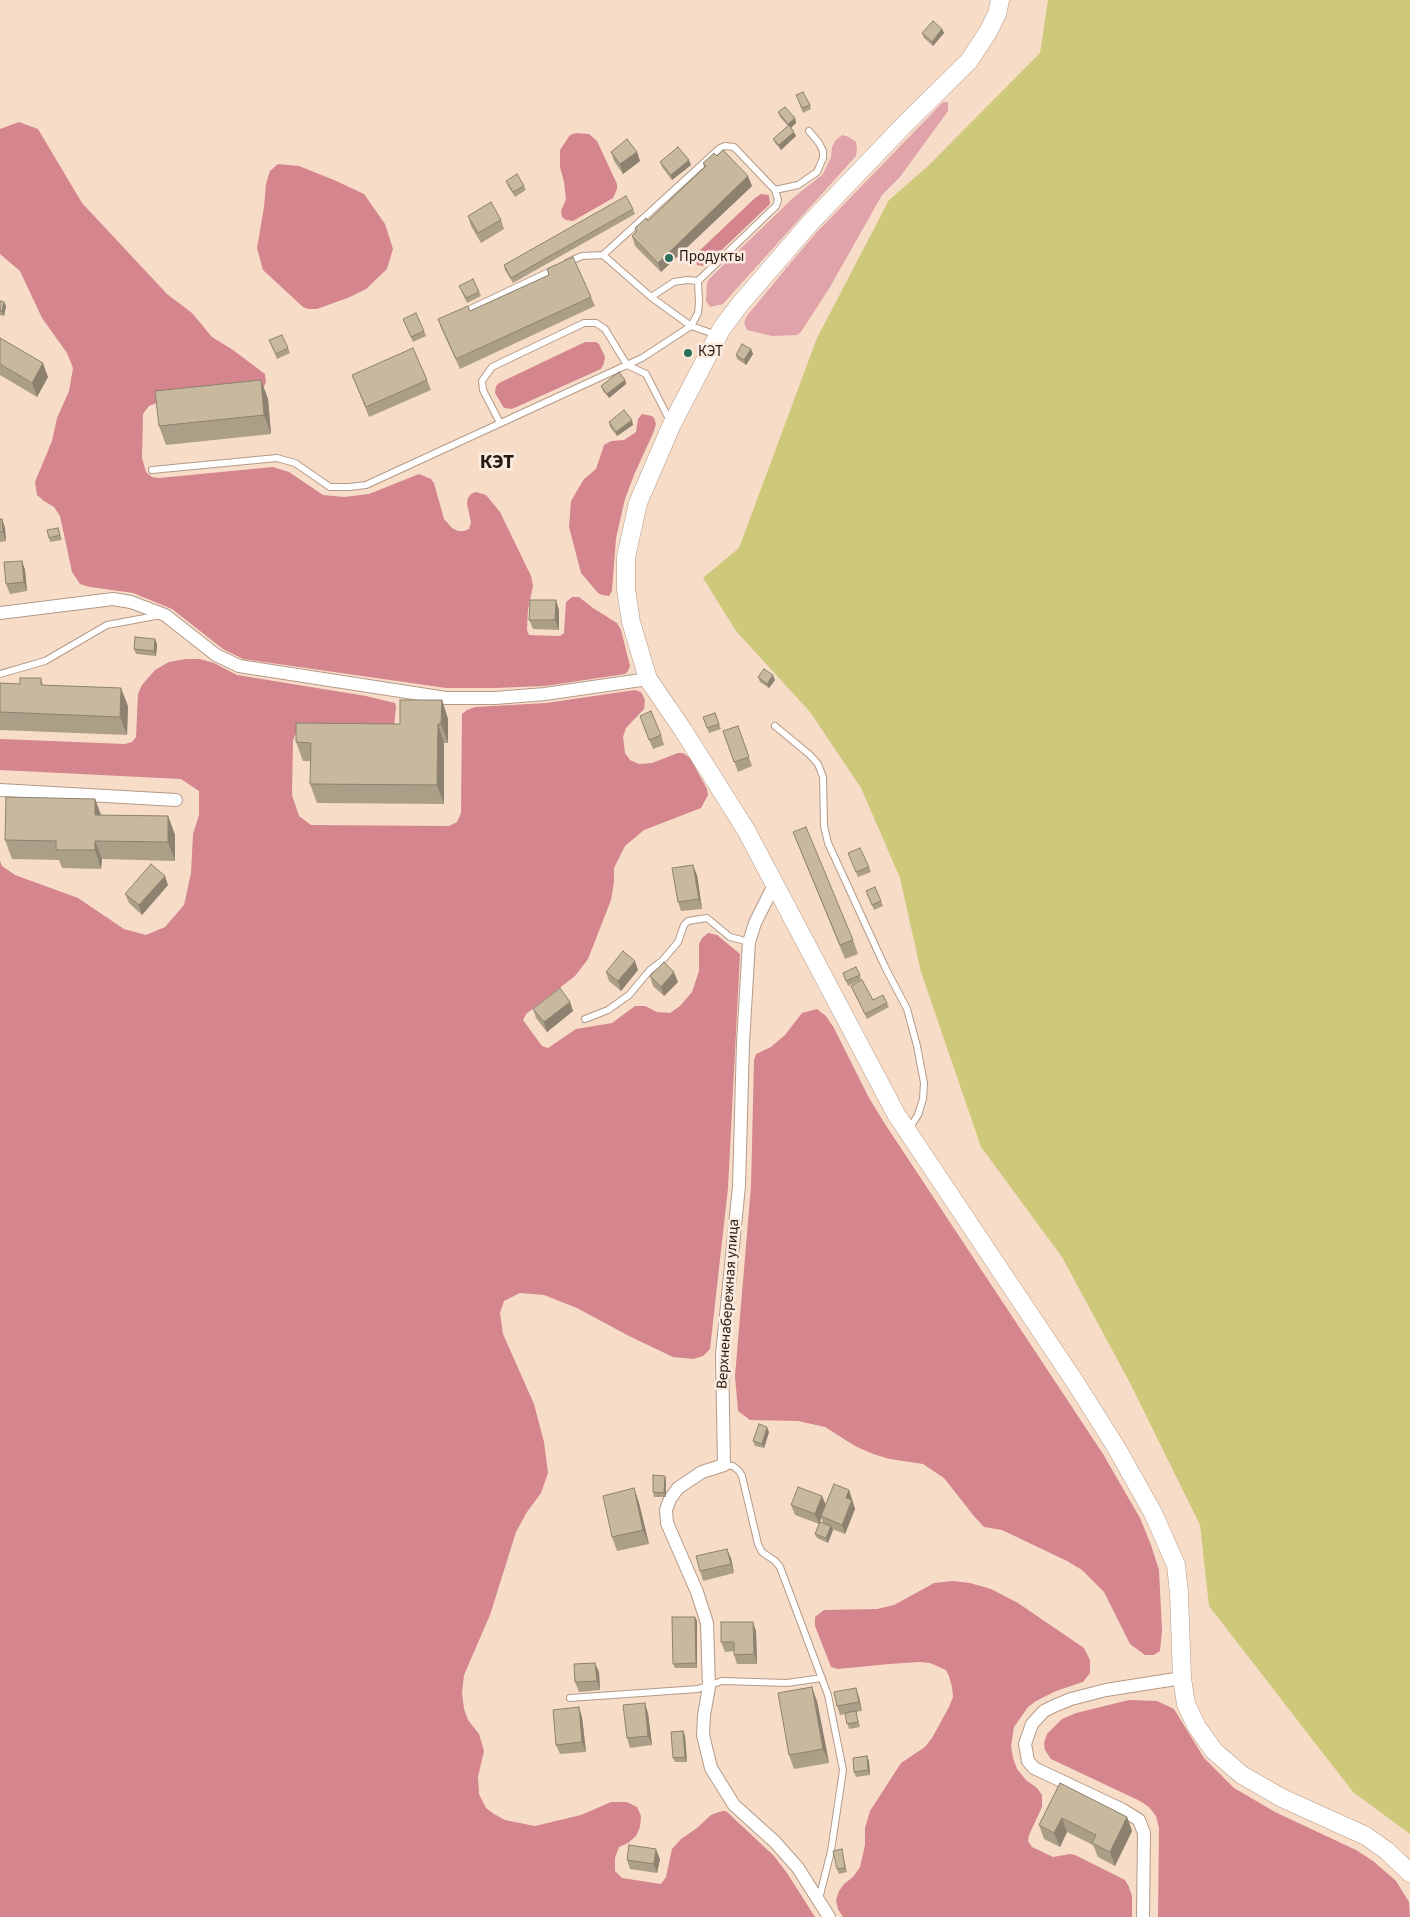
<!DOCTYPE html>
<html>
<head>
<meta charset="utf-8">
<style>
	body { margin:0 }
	canvas { display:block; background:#f7dcc8 }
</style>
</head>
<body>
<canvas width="1410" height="1917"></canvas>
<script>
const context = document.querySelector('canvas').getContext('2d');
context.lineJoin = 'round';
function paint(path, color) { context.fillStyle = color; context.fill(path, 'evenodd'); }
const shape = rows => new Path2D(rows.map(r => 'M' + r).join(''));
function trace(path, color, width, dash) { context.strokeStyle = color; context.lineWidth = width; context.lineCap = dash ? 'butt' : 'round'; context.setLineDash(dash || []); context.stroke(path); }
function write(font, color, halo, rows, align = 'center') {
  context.font = font + ' "Source Sans 3",sans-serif'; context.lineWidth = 5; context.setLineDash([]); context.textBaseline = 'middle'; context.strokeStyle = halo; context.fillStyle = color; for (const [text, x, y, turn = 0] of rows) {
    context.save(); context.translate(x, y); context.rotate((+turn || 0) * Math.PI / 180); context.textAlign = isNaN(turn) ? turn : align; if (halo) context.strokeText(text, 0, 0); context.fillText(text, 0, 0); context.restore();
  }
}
paint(shape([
	[943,102,948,102,948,111,900,177,882,195,830,287,801,332,797,335,772,336,747,330,744,323,746,317,793,260,817,232],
	[842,135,849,137,856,142,857,149,856,156,723,304,710,307,706,301,707,283,709,279,793,198,823,174,831,157,832,147,836,140]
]), '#dfa3a9');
paint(shape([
	[19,122,38,129,82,203,167,294,192,313,212,337,233,350,265,374,266,382,263,389,159,402,149,406,143,414,142,458,146,472,152,477,159,478,273,467,289,472,323,495,344,497,369,494,419,474,431,479,434,483,444,519,452,528,458,531,464,531,469,529,471,522,467,504,468,498,471,494,476,492,486,495,500,512,531,576,533,586,528,609,527,630,529,635,560,636,564,633,566,602,572,597,579,597,593,608,617,623,621,630,630,666,628,671,625,674,545,686,495,688,446,688,243,659,223,649,172,609,133,593,90,587,80,584,72,572,60,516,54,507,44,501,37,495,35,482,52,441,57,418,69,391,73,368,67,353,42,318,20,271,0,254,0,129],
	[576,133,589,134,597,141,617,184,617,189,613,198,573,221,566,220,562,217,561,211,566,199,564,182,560,167,560,150,570,135],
	[278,164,299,166,334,180,364,194,385,224,393,249,387,269,366,289,350,297,317,309,308,309,303,307,263,270,257,248,264,207,266,184,270,171],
	[761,194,769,195,770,204,705,266,697,265,695,257,697,253,755,198],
	[585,342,596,342,599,344,605,357,604,363,601,369,512,409,504,408,495,393,496,386,499,383],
	[642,414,652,416,654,418,656,424,654,431,634,475,625,499,616,538,612,591,609,596,602,595,598,593,581,573,569,527,571,501,584,479,596,469,604,445,611,441,624,440,636,432,638,419],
	[186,659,200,659,214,663,237,675,366,696,395,703,396,707,394,727,301,733,295,735,293,741,292,795,299,816,311,825,449,826,457,822,461,813,462,714,467,710,475,707,546,703,635,690,641,692,645,700,644,709,626,728,623,737,625,753,630,760,639,764,652,763,678,753,683,753,690,758,707,789,708,795,701,808,644,830,625,846,614,868,614,882,611,900,588,959,575,976,526,1014,523,1020,542,1046,548,1048,576,1029,612,1023,635,1006,645,1006,657,1012,670,1013,680,1006,692,992,699,971,699,944,702,938,708,933,717,935,740,954,728,1188,710,1349,703,1356,693,1359,673,1357,629,1336,577,1308,544,1295,520,1293,504,1301,500,1313,503,1334,534,1404,544,1442,548,1473,541,1493,527,1512,516,1532,490,1615,464,1675,462,1693,464,1709,468,1720,479,1734,484,1751,478,1777,479,1794,486,1808,494,1814,505,1820,535,1826,581,1815,611,1802,627,1802,637,1807,641,1816,640,1827,636,1836,628,1843,619,1847,615,1858,615,1871,622,1878,661,1884,666,1877,672,1849,681,1839,697,1828,711,1815,722,1811,726,1811,774,1856,787,1873,815,1917,0,1917,0,861,2,866,15,875,78,898,124,929,146,935,165,927,184,905,191,873,193,834,199,815,199,791,181,779,0,770,0,739,125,744,132,742,136,737,138,694,142,685,155,670,169,662],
	[817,1009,826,1016,834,1028,868,1096,883,1121,1103,1454,1140,1518,1151,1545,1159,1570,1162,1631,1160,1651,1154,1655,1145,1655,1130,1644,1104,1592,1082,1570,1067,1561,1002,1530,984,1527,973,1515,944,1478,923,1464,890,1459,873,1454,855,1446,825,1427,798,1421,750,1420,738,1411,735,1376,751,1186,754,1060,756,1054,771,1047,785,1035,802,1013],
	[953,1581,970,1583,991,1589,1018,1603,1084,1648,1090,1660,1090,1673,1083,1682,1056,1691,1036,1701,1028,1707,1014,1727,1011,1746,1013,1758,1017,1769,1026,1780,1037,1788,1042,1795,1042,1807,1029,1835,1028,1841,1032,1847,1053,1857,1070,1854,1075,1855,1125,1880,1129,1887,1132,1896,1132,1917,843,1917,838,1909,836,1900,839,1891,844,1884,853,1877,860,1867,865,1845,865,1828,870,1811,901,1763,925,1747,932,1738,949,1707,953,1697,952,1687,949,1676,946,1670,930,1663,920,1662,889,1664,838,1669,831,1667,815,1626,815,1617,824,1610,877,1609,894,1605,934,1583],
	[1129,1700,1157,1701,1174,1709,1204,1758,1234,1788,1275,1812,1356,1850,1373,1861,1396,1881,1409,1902,1410,1917,1158,1917,1159,1828,1156,1816,1149,1807,1140,1801,1051,1759,1045,1750,1044,1743,1047,1734,1062,1719,1076,1713]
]), '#d5858d');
paint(shape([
	[1048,0,1410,0,1410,1834,1353,1792,1209,1606,1200,1525,1130,1383,1062,1257,981,1147,921,972,900,878,861,788,810,712,736,631,703,578,739,548,817,338,889,200,927,167,1040,53]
]), '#cec87a');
const service = shape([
	[775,190,798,185,817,172,823,158,823,151,819,143,809,131],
	[603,255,651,297,691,326,717,335],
	[568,262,582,256,603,255,720,148,725,146,734,147,775,190,778,200,776,206,698,281,687,280,674,282,651,297],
	[462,313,555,269],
	[500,423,483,390,482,381,492,367,584,323,596,323,605,329,627,365,646,374,670,421],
	[152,470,277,458,295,463,330,487,349,487,366,485,642,358,691,326,698,313,699,303,698,281],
	[0,674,45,661,107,625,161,615],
	[775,726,810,755,818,764,823,777,824,826,828,843,885,967,907,1009,917,1046,924,1083,923,1099,918,1115,909,1129],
	[585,1019,608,1010,629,995,650,970,662,961,678,942,684,925,688,921,707,918,730,937,749,942],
	[724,1465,733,1466,739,1471,742,1476,758,1544,762,1552,775,1561,780,1567,828,1695,843,1770,831,1851,819,1899],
	[570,1698,698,1689,722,1681,787,1683,822,1678]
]);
const minor = shape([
	[0,613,113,599,131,602,165,615,216,655,239,666,446,698,495,698,545,694,648,679],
	[0,790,176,800],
	[775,883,755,923,749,942,743,1043,739,1186,722,1355,724,1465,702,1472,678,1488,670,1499,666,1510,667,1523,697,1592,707,1623,709,1687,704,1715,703,1735,711,1768,734,1805,775,1842,798,1868,829,1917],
	[1143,1917,1144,1833,1139,1820,1123,1810,1034,1768,1028,1761,1025,1744,1032,1724,1044,1711,1054,1706,1071,1699,1106,1690,1182,1678]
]);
const secondary = shape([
	[1000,0,997,14,988,32,969,61,904,125,811,222,741,303,722,328,672,424,638,503,626,557,626,589,631,622,648,679,683,730,746,830,896,1114,1075,1382,1116,1447,1153,1513,1176,1565,1179,1593,1182,1678,1186,1704,1197,1727,1214,1751,1242,1775,1282,1798,1366,1836,1387,1851,1410,1873]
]);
trace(service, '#b49a88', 8);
trace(minor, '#b49a88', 14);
trace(secondary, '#b49a88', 19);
trace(service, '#fff', 6);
trace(minor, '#fff', 12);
trace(secondary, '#fff', 18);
paint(shape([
	[942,29,944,33,933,46,924,38,922,33],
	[796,95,810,105,811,109,803,113],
	[778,112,795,118,796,123,791,128,796,136,781,150,775,143,773,139,788,126,780,117],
	[611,152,637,152,640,161,623,174,614,161],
	[660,162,691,165,672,180,662,167],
	[703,163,752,186,661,272,635,246,632,236,636,232,635,228,648,221,704,167],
	[506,181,524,186,526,190,515,197,508,186],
	[633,209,635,214,513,283,505,270,504,265],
	[468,216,501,220,504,229,481,243,471,226],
	[547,269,591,297,595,306,460,369,441,328,438,319,470,311,549,275],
	[459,286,479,292,481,296,467,303],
	[0,301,4,302,6,306,4,316,0,315],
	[403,319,424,331,426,336,413,342],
	[0,338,48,377,37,397,0,375],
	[269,340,288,348,290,353,277,359],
	[751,349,753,354,746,365,737,359,736,355],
	[352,375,427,380,431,390,369,417],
	[261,380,268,399,271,434,166,445,159,426],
	[625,380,626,384,609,398,603,391,601,386],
	[609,422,633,425,617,436,610,427],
	[0,519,2,519,5,528,6,541,0,542],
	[58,528,62,540,50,542,49,538],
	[22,561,25,570,27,591,10,594,6,584],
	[559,610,559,630,533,629,529,620],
	[155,639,157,644,156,656,136,654,134,649],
	[758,677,775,680,769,688,760,682],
	[41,678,43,685,128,706,127,735,0,730,0,683,20,684],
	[442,700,448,719,448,743,444,743,444,804,317,803,310,784,310,761,303,761,296,742,400,724],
	[715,713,721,729,709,733,703,717],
	[643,725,661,735,664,745,653,749],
	[738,726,752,766,738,772,723,731],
	[95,799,101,815,168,816,175,835,175,861,102,859,101,869,62,868,59,860,12,859,5,840],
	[793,832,853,940,858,954,845,959],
	[848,853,869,867,871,872,858,877],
	[697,875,702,909,681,911,678,902],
	[168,885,142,915,129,903,125,894],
	[866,891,881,901,883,906,874,910],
	[638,970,621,991,609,981,606,972],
	[843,973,860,975,861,980,848,986],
	[650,976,678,982,664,996,653,986],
	[851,986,873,1000,887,1003,889,1007,867,1019],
	[570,1002,573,1011,547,1032,536,1018,533,1009],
	[769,1432,764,1448,755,1446,753,1441],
	[666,1480,666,1497,654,1497,653,1492],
	[634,1488,639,1503,649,1544,617,1551,612,1537],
	[849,1490,855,1509,845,1534,832,1529,833,1530,828,1543,817,1538,815,1534,819,1524,795,1515,791,1505,826,1505],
	[821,1517,823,1523,820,1522],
	[731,1558,734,1573,703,1581,700,1571],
	[695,1617,697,1621,697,1668,675,1668,673,1664],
	[756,1631,757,1664,737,1664,734,1655,734,1651,725,1652,721,1642],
	[599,1672,600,1690,579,1692,575,1682],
	[859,1697,862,1711,856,1712,860,1727,849,1729,845,1714,840,1715,837,1706],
	[817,1701,829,1763,794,1769,789,1755],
	[648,1713,652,1745,630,1748,627,1738],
	[582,1717,586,1752,560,1754,556,1745],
	[683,1731,685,1736,687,1762,675,1762,673,1758],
	[869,1761,870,1775,856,1777,854,1772],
	[1060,1783,1127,1817,1132,1831,1115,1866,1098,1857,1093,1845,1067,1832,1060,1847,1044,1839,1039,1825],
	[843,1854,847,1872,839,1874,837,1869],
	[660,1859,657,1873,630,1869,627,1860]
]), '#ac9f88');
paint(shape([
	[942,29,944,33,933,46,932,42],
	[795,118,796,123,790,128,788,124],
	[794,132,796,136,781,150,779,145],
	[637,152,640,161,623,174,620,164],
	[689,160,691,165,672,180,671,175],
	[748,176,752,186,661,272,658,263],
	[4,302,6,306,4,316,2,311],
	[751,349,753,354,746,365,744,360],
	[43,363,48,377,37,397,32,383],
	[261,380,268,399,271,434,264,415],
	[625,380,626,384,609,398,607,394],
	[632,420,633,425,617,436,616,432],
	[2,519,5,528,6,541,3,532],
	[22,561,25,570,27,591,24,582],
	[556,600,559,610,559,630,555,620],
	[155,639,157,644,156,656,154,651],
	[773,675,775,680,769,688,767,684],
	[121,688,128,706,127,735,120,717],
	[442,700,448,719,448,743,441,724],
	[438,724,444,743,444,804,437,785],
	[95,799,102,818,95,815],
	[168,816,175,835,175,861,168,842],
	[95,841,102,859,101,869,95,850],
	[693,865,697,875,702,909,699,899],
	[165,876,168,885,142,915,139,905],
	[635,961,638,970,621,991,618,981],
	[674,972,678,982,664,996,661,987],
	[570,1002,573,1011,547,1032,544,1022],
	[767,1427,769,1432,764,1448,762,1444],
	[665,1476,666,1480,666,1497,664,1493],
	[634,1488,639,1503,649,1544,643,1530],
	[849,1490,855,1509,845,1534,842,1525,846,1498],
	[822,1496,826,1505,819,1524,815,1514],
	[831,1526,833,1530,828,1543,826,1538],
	[727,1549,731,1558,734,1573,731,1564],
	[695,1617,697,1621,697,1668,696,1663],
	[753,1622,756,1631,757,1664,754,1654],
	[595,1663,599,1672,600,1690,597,1681],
	[812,1687,817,1701,829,1763,823,1749],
	[856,1688,859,1697,862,1711,859,1702],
	[645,1703,648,1713,652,1745,648,1736],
	[579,1707,582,1717,586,1752,582,1742],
	[683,1731,685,1736,687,1762,685,1757],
	[867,1756,869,1761,870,1775,868,1770],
	[1127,1817,1132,1831,1115,1866,1110,1852],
	[1062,1818,1067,1832,1060,1847,1054,1833],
	[656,1849,660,1859,657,1873,654,1864]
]), '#8c826f');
const building = shape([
	[933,21,942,29,932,42,922,33,933,21],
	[803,92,810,105,802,108,796,95,803,92],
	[785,107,795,118,788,124,778,112,785,107],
	[789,125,794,132,779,145,773,139,789,125],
	[627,139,637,152,620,164,611,152,627,139],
	[678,147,689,160,671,175,660,162,678,147],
	[723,150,748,176,658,263,632,236,637,231,635,228,646,218,648,221,706,166,703,163,714,153,717,156,723,150],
	[517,174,524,186,513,192,506,181,517,174],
	[626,196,633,209,511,278,504,265,626,196],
	[491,202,501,220,478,233,468,216,491,202],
	[573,257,591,297,456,359,438,319,468,306,470,311,549,275,547,269,573,257],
	[473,279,479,292,466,298,459,286,473,279],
	[0,301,4,302,2,311,0,311,0,301],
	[416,313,424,331,411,337,403,319,416,313],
	[282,335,288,348,276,354,269,340,282,335],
	[0,338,43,363,32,383,0,364,0,338],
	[742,344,751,349,744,360,736,355,742,344],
	[413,348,427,380,366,407,352,375,413,348],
	[619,372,625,380,607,394,601,386,619,372],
	[261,380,264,415,159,426,155,391,261,380],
	[624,410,632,420,616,432,609,422,624,410],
	[0,519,2,519,3,532,0,532,0,519],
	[58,528,60,535,49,538,47,530,58,528],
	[22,561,24,582,6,584,4,562,22,561],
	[530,600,556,600,555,620,529,620,530,600],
	[135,637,155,639,154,651,134,649,135,637],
	[764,669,773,675,767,684,758,677,764,669],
	[20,678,41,678,41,685,121,688,120,717,0,712,0,683,20,684,20,678],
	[400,700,442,700,441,724,438,724,437,785,310,784,311,743,296,742,296,723,400,724,400,700],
	[651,711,661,735,649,740,640,716,651,711],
	[715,713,719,724,707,728,703,717,715,713],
	[738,726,749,757,734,762,723,731,738,726],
	[6,797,95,799,95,815,168,816,168,842,95,841,95,850,56,850,56,841,5,840,6,797],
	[806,827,853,940,840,945,793,832,806,827],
	[860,848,869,867,856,872,848,853,860,848],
	[151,864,165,876,139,905,125,894,151,864],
	[693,865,699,899,678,902,672,868,693,865],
	[875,887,881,901,872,905,866,891,875,887],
	[623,951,635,961,618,981,606,972,623,951],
	[664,962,674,972,661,987,650,976,664,962],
	[856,967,860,975,846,981,843,973,856,967],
	[862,980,873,1000,883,995,887,1003,865,1014,851,986,862,980],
	[560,988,570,1002,544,1022,533,1009,560,988],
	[759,1424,767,1427,762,1444,753,1441,759,1424],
	[653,1475,665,1476,664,1493,653,1492,653,1475],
	[834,1484,849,1490,846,1498,852,1500,842,1525,821,1516,834,1484],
	[798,1487,822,1496,815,1514,791,1505,798,1487],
	[634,1488,643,1530,612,1537,603,1496,634,1488],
	[820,1522,831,1526,826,1538,815,1534,820,1522],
	[727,1549,731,1564,700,1571,696,1556,727,1549],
	[672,1617,695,1617,696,1663,673,1664,672,1617],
	[721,1622,753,1622,754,1654,734,1655,734,1642,721,1642,721,1622],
	[595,1663,597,1681,575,1682,574,1664,595,1663],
	[812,1687,823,1749,789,1755,778,1693,812,1687],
	[856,1688,859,1702,837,1706,834,1692,856,1688],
	[645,1703,648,1736,627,1738,623,1705,645,1703],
	[579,1707,582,1742,556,1745,553,1710,579,1707],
	[856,1711,858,1722,847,1724,845,1713,856,1711],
	[683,1731,685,1757,673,1758,671,1732,683,1731],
	[867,1756,868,1770,854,1772,853,1758,867,1756],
	[1060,1783,1127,1817,1110,1852,1092,1843,1096,1835,1062,1818,1054,1833,1039,1825,1060,1783],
	[629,1845,656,1849,654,1864,627,1860,629,1845],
	[842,1849,845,1868,837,1869,833,1851,842,1849]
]);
paint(building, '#c8b99e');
trace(building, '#8c826f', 1);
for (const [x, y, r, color] of [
	[669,258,5,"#2d6e5c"],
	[688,353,5,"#2d6e5c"]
]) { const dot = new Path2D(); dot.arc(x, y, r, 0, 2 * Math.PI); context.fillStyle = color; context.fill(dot); trace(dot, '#fcebdf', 2); }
write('15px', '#241a13', '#fcebdf', [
	["Продукты",679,258],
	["КЭТ",698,353]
], 'left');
write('15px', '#241a13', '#fcebdf', [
	["Верхненабережная улица",729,1304,-86]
]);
write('bold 20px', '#241a13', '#fcebdf', [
	["КЭТ",497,464]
]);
</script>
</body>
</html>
